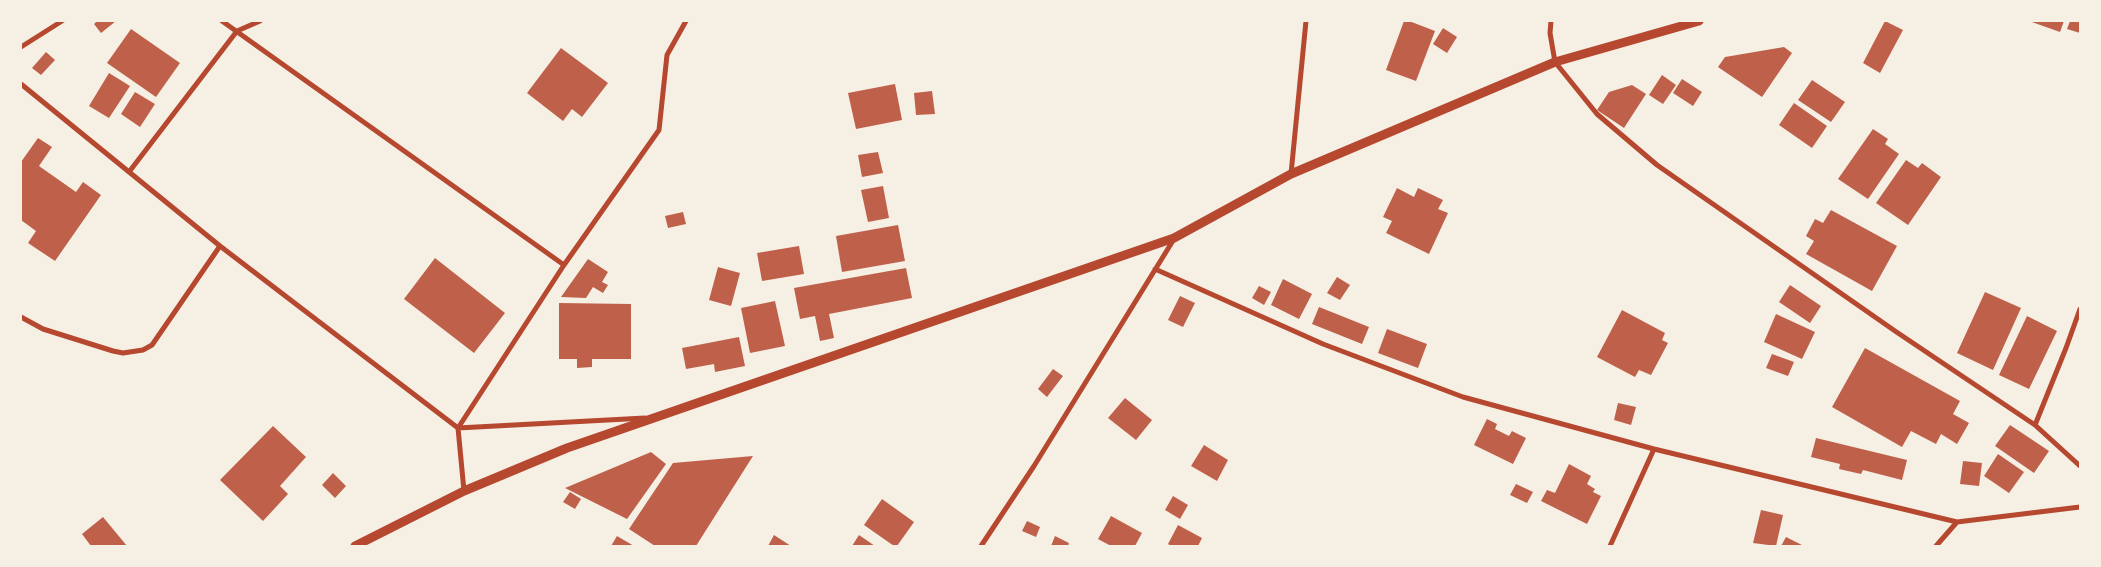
<!DOCTYPE html>
<html>
<head>
<meta charset="utf-8">
<style>
	body { margin:0 }
	#map { position:relative; width:2101px; height:567px; overflow:hidden; background:#f6efe4; font-family:Mulish,sans-serif }
	canvas { display:block }
	.frame { position:absolute; inset:0; border:22px solid #f6efe4; pointer-events:none }
</style>
</head>
<body>
<div id="map">
<canvas width="2101" height="567"></canvas>
<div class="frame"></div>
</div>
<script>
const context = document.querySelector('canvas').getContext('2d');
context.lineJoin = 'round';
function paint(path, color) { context.fillStyle = color; context.fill(path, 'evenodd'); }
const shape = rows => new Path2D(rows.map(r => 'M' + r).join(''));
function trace(path, color, width, dash) { context.strokeStyle = color; context.lineWidth = width; context.lineCap = dash ? 'butt' : 'round'; context.setLineDash(dash || []); context.stroke(path); }
paint(shape([
	[97,21,116,21,101,33,94,24],
	[1404,21,1409,21,1435,31,1416,81,1386,70],
	[1885,21,1903,30,1880,73,1863,63],
	[2029,21,2064,21,2060,32],
	[2070,21,2080,21,2080,33,2067,29],
	[1443,28,1457,37,1447,53,1433,44],
	[131,29,180,63,156,97,107,63],
	[1784,47,1792,53,1762,97,1718,67,1725,57],
	[561,48,608,83,582,117,572,109,563,121,527,93],
	[46,52,55,60,41,75,32,68],
	[109,73,130,86,109,118,89,106],
	[1662,75,1676,85,1663,104,1649,95],
	[1682,79,1702,92,1693,106,1673,93],
	[1812,80,1845,102,1831,122,1798,100],
	[895,84,902,120,856,129,848,93],
	[1632,85,1646,94,1624,128,1597,110,1609,92],
	[932,91,935,114,916,115,914,93],
	[135,92,155,104,140,127,121,114],
	[1794,103,1827,126,1812,148,1779,125],
	[1873,129,1888,139,1885,144,1899,154,1868,199,1838,179],
	[38,138,52,147,39,166,76,192,83,182,101,195,55,261,28,243,36,231,21,220,21,162],
	[878,152,883,173,862,177,858,155],
	[1906,160,1918,168,1922,163,1941,177,1908,225,1876,203],
	[883,186,889,218,868,222,861,190],
	[1397,188,1414,197,1418,188,1443,200,1438,209,1448,213,1429,254,1386,233,1392,221,1383,217],
	[1831,210,1897,246,1872,291,1806,254,1814,241,1806,236,1815,219,1823,223],
	[683,212,686,224,668,228,665,216],
	[898,225,905,261,842,272,836,236],
	[799,246,804,274,762,281,757,253],
	[435,258,505,313,474,353,404,299],
	[588,259,608,272,602,282,608,285,603,293,593,287,586,298,561,297],
	[718,267,740,273,731,306,709,300],
	[906,268,912,298,829,314,834,338,820,341,815,316,800,319,794,288],
	[1337,277,1350,285,1340,300,1327,293],
	[1283,279,1312,294,1299,319,1271,305],
	[1790,285,1821,306,1810,323,1779,302],
	[1259,286,1271,292,1264,305,1252,298],
	[1985,292,2021,308,1993,370,1957,353],
	[1180,296,1195,303,1183,327,1168,320],
	[775,301,785,346,750,353,741,308],
	[559,303,631,304,631,359,592,359,592,367,577,368,577,359,559,359],
	[1319,307,1369,327,1362,344,1312,324],
	[1622,310,1665,333,1662,340,1668,343,1651,375,1639,370,1635,377,1597,357],
	[1776,314,1815,332,1802,359,1764,342],
	[2027,316,2057,331,2029,389,1999,375],
	[1387,329,1427,344,1418,368,1378,353],
	[739,337,745,366,715,372,714,364,686,369,682,348],
	[1865,348,1960,401,1953,414,1969,423,1957,444,1941,434,1936,444,1911,431,1902,447,1832,407],
	[1772,354,1794,362,1788,376,1766,368],
	[1053,369,1063,376,1047,397,1038,389],
	[1125,398,1152,420,1136,440,1108,418],
	[1618,403,1636,407,1631,425,1614,420],
	[1487,419,1497,424,1495,429,1509,436,1512,431,1526,438,1513,464,1474,445],
	[2010,425,2049,451,2034,473,1995,446],
	[273,426,306,457,280,486,288,494,263,521,220,480],
	[1816,438,1907,460,1902,480,1863,470,1861,474,1839,469,1840,464,1811,457],
	[1204,445,1228,460,1217,481,1191,466],
	[651,452,666,464,627,519,565,488],
	[1998,454,2024,472,2009,493,1984,476],
	[753,456,696,546,655,546,629,529,673,463],
	[1963,461,1982,463,1979,486,1960,484],
	[1569,464,1591,476,1587,484,1595,489,1593,492,1601,496,1587,524,1541,501,1547,490,1555,493],
	[333,473,346,486,335,498,322,485],
	[1516,484,1533,492,1527,503,1510,495],
	[570,492,581,499,575,509,563,502],
	[1173,496,1188,505,1180,519,1165,510],
	[882,499,914,522,897,546,894,546,864,525],
	[1761,510,1783,515,1776,546,1753,543],
	[1111,516,1142,533,1135,546,1111,546,1098,539],
	[103,517,127,546,91,546,82,534],
	[1027,521,1040,527,1036,537,1022,531],
	[1178,525,1202,538,1198,546,1171,546,1168,544],
	[774,535,791,546,768,546],
	[859,535,875,546,852,546],
	[617,536,634,546,611,546],
	[1055,536,1069,543,1068,546,1051,546],
	[1786,537,1804,546,1781,546]
]), '#bf614a');
trace(shape([
	[222,21,564,265],
	[1551,21,1550,33,1555,62,1597,114,1657,165,1895,331,2035,425,2080,466],
	[21,47,62,21],
	[21,84,220,246,458,428,464,491],
	[129,172,237,31,260,21],
	[1291,174,1306,21],
	[1155,269,1323,344,1463,397,1654,449,1957,522],
	[21,317,43,329,113,351,123,353,143,350,152,345,220,246],
	[2035,425,2066,348,2080,309],
	[458,428,564,265,659,130,667,55,686,21],
	[458,428,645,418],
	[981,546,1034,466,1174,239],
	[1610,546,1654,449],
	[1936,546,1957,522,2080,507]
]), '#b5482f', 5);
trace(shape([
	[355,546,464,491,567,448,1174,238,1291,174,1555,62,1699,21]
]), '#b5482f', 9);
</script>
</body>
</html>
